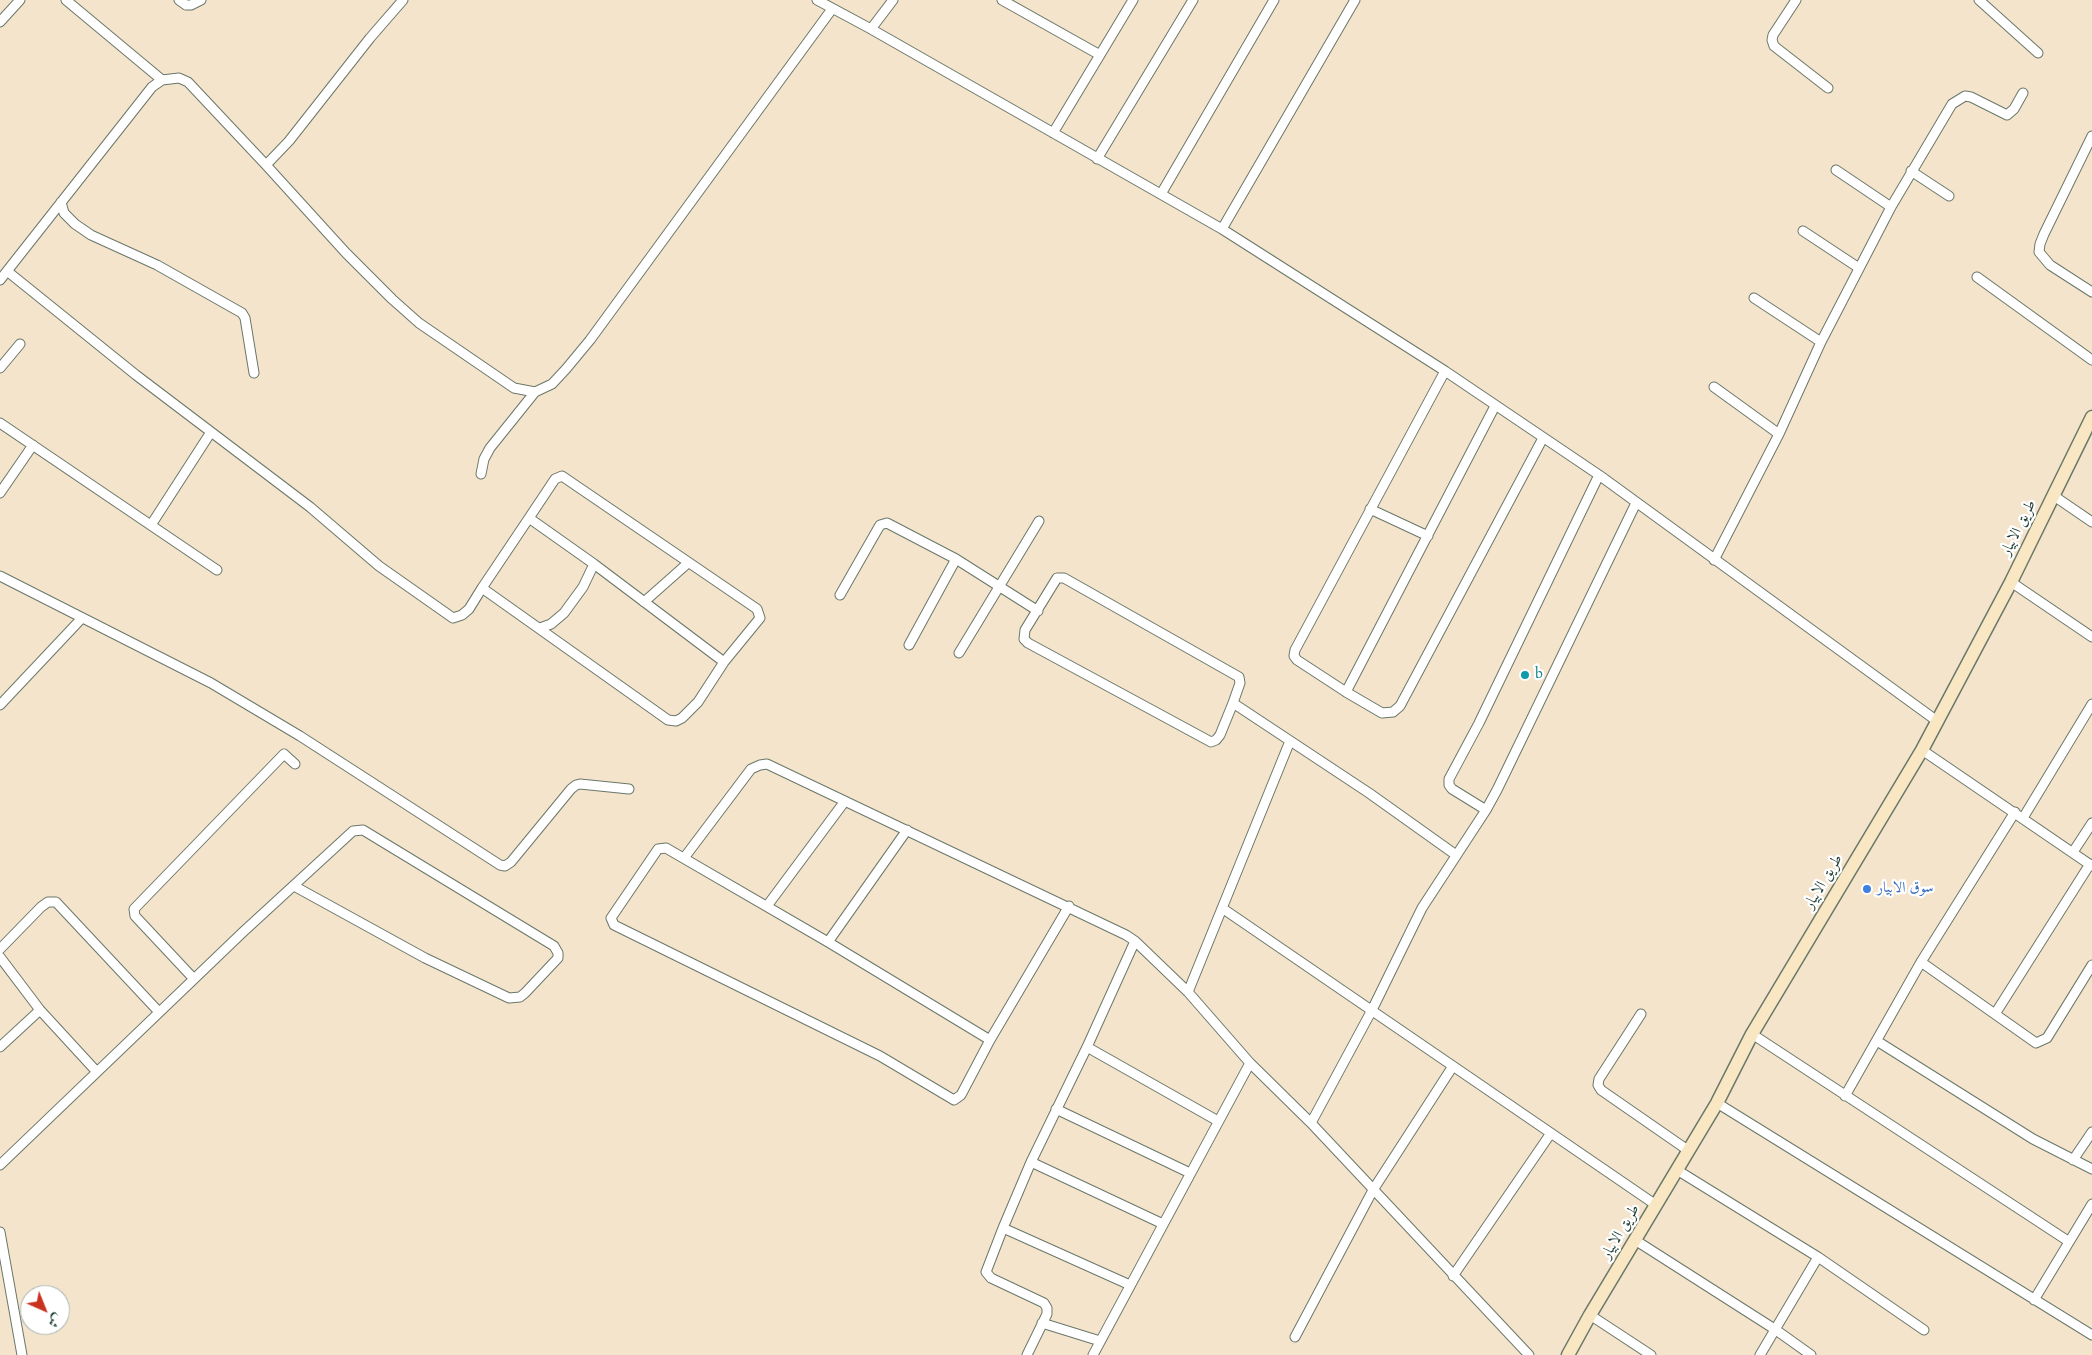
<!DOCTYPE html>
<html>
<head>
<meta charset="utf-8">
<style>
	body { margin:0 }
	#map { position:relative; width:2092px; height:1355px; overflow:hidden; background:#f5e4cc; font-family:Cardo,Amiri,serif }
	canvas { display:block }
	.north { position:absolute; left:20px; top:1285px; width:50px; height:50px; box-sizing:border-box; background:#fff; border:1px solid #a5b1ae; border-radius:50%; rotate:136deg; font-size:14px; font-weight:700; line-height:20px; text-align:center; color:#1f3d34 }
	.north::after { content:''; display:block; margin:auto; width:18px; height:22px; background:#c8321e; clip-path:polygon(50% 0,100% 100%,50% 72%,0 100%) }
</style>
</head>
<body>
<div id="map">
<canvas width="2092" height="1355"></canvas>
<div class="north">ش</div>
</div>
<script>
const context = document.querySelector('canvas').getContext('2d');
context.lineJoin = 'round';
const shape = rows => new Path2D(rows.map(r => 'M' + r).join(''));
function trace(path, color, width, dash) { context.strokeStyle = color; context.lineWidth = width; context.lineCap = dash ? 'butt' : 'round'; context.setLineDash(dash || []); context.stroke(path); }
function write(font, color, halo, rows, align = 'center') {
  context.font = font + ' Cardo,Amiri,serif'; context.lineWidth = 4.5; context.setLineDash([]); context.textBaseline = 'middle'; context.strokeStyle = halo; context.fillStyle = color; for (const [text, x, y, turn = 0] of rows) {
    context.save(); context.translate(x, y); context.rotate((+turn || 0) * Math.PI / 180); context.textAlign = isNaN(turn) ? turn : align; if (halo) context.strokeText(text, 0, 0); context.fillText(text, 0, 0); context.restore();
  }
}
const minor = shape([
	[66,0,162,80],
	[179,0,186,5,191,5,201,0],
	[817,0,871,29,1222,229,1445,371,1599,475,1937,721],
	[1002,0,1100,55],
	[1796,0,1773,35,1772,40,1774,46,1828,88],
	[1979,0,2038,53],
	[0,22,20,0],
	[871,29,893,0],
	[1053,133,1133,0],
	[2092,136,2044,234,2040,244,2039,252,2050,265,2092,292],
	[1097,159,1193,0],
	[266,165,289,141,370,38,403,0],
	[1836,170,1891,207],
	[1911,171,1949,196],
	[1161,194,1274,0],
	[61,202,64,213,75,224,91,235,157,265,242,313,245,318,254,373],
	[1222,229,1355,0],
	[1803,231,1859,268],
	[7,271,136,375,310,507,379,566,453,618,462,615,469,609,482,588,529,518,555,479,562,476,757,609,760,618,724,662,698,702,682,718,676,721,668,720,482,588],
	[1977,277,2092,360],
	[0,280,152,87,162,80,179,78,188,82,266,165,346,253,392,299,419,323,514,388,535,392,552,384,566,369,590,340,832,9],
	[1754,298,1821,342],
	[0,368,20,344],
	[1445,371,1295,650,1294,656,1297,660,1346,692,1382,713,1393,712,1400,706,1543,438],
	[1714,387,1779,434],
	[0,423,217,570],
	[481,474,484,459,490,448,535,392],
	[0,493,33,445],
	[2054,496,2092,522],
	[1370,509,1428,536],
	[529,518,594,564,724,662],
	[151,525,211,432],
	[1714,560,1779,434,1821,342,1891,207,1952,104,1965,96,1971,97,2007,115,2014,109,2023,93],
	[0,576,211,683,300,736,500,865,505,866,511,862,571,789,576,785,580,784,629,789],
	[1057,578,1064,578,1239,677,1240,683,1233,703,1220,735,1216,740,1211,742,1028,643,1024,639,1025,630,1057,578],
	[2011,582,2092,637],
	[840,595,880,525,887,523,956,559,1038,611],
	[644,602,688,563],
	[540,628,551,624,564,613,583,587,594,564],
	[909,645,956,559],
	[959,653,1039,521],
	[1346,692,1495,406],
	[1233,703,1369,793,1456,855],
	[0,705,82,618],
	[1922,750,2092,866],
	[1486,810,1452,789,1449,785,1449,779,1479,723,1599,475],
	[2023,818,2092,704],
	[2073,852,2092,823],
	[684,858,751,769,760,765,767,764,1126,935,1135,941,1188,992,1250,1063,1311,1123,1529,1355],
	[767,906,845,801],
	[1222,908,1656,1205],
	[828,942,907,830],
	[0,949,41,907,48,902,56,902,159,1012],
	[0,957,40,1010,97,1072],
	[1921,962,2036,1043,2047,1038,2092,965],
	[194,979,135,916,134,909,284,754,295,764],
	[1188,992,1290,741],
	[1641,1014,1599,1079,1598,1085,1601,1090,1689,1151],
	[1995,1014,2090,864],
	[1752,1034,2068,1241],
	[990,1040,828,942,666,848,658,849,611,918,614,925,880,1056,954,1100,961,1095,990,1040,1069,906],
	[1877,1041,2033,1139,2092,1169],
	[0,1047,40,1010],
	[1087,1047,1218,1121],
	[1845,1096,1921,962,2015,812],
	[1717,1103,2092,1335],
	[1056,1109,1190,1173],
	[1311,1123,1372,1010,1422,908,1486,810,1497,790,1636,503],
	[2073,1160,2092,1132],
	[1031,1162,1163,1224],
	[0,1165,243,932,353,831,363,830,554,946,558,953,558,958,525,993,520,997,509,998,425,958,294,886],
	[1677,1170,1818,1257,1924,1330],
	[1003,1228,1130,1285],
	[0,1232,22,1355],
	[1635,1240,1776,1330,1811,1355],
	[1453,1276,1551,1133],
	[2034,1300,2092,1204],
	[1590,1315,1651,1355],
	[1042,1323,1100,1341],
	[1295,1337,1373,1190,1453,1066],
	[1027,1355,1047,1314,1047,1308,1044,1303,991,1278,986,1272,1003,1228,1031,1162,1087,1047,1135,941],
	[1093,1355,1250,1063],
	[1760,1355,1818,1257]
]);
const secondary = shape([
	[1568,1355,1590,1315,1717,1103,1752,1034,1922,750,2011,582,2092,417]
]);
trace(minor, '#6a7769', 11);
trace(secondary, '#6a7769', 15);
trace(minor, '#fff', 9);
trace(secondary, '#f9e7c3', 12);
for (const [x, y, r, color] of [
	[1525,675,5,"#0f9aa8"],
	[1867,889,5,"#3f7fe0"]
]) { const dot = new Path2D(); dot.arc(x, y, r, 0, 2 * Math.PI); context.fillStyle = color; context.fill(dot); trace(dot, '#fff', 2); }
write('15px', '#1f3d34', '#fff', [
	["طريق الابيار",2019,528,-63],
	["طريق الابيار",1824,882,-59],
	["طريق الابيار",1621,1232,-59]
]);
write('15px', '#0d838f', '#fff', [
	["b",1535,675]
], 'left');
write('15px', '#366cbe', '#fff', [
	["سوق الابيار",1877,889]
], 'left');
</script>
</body>
</html>
